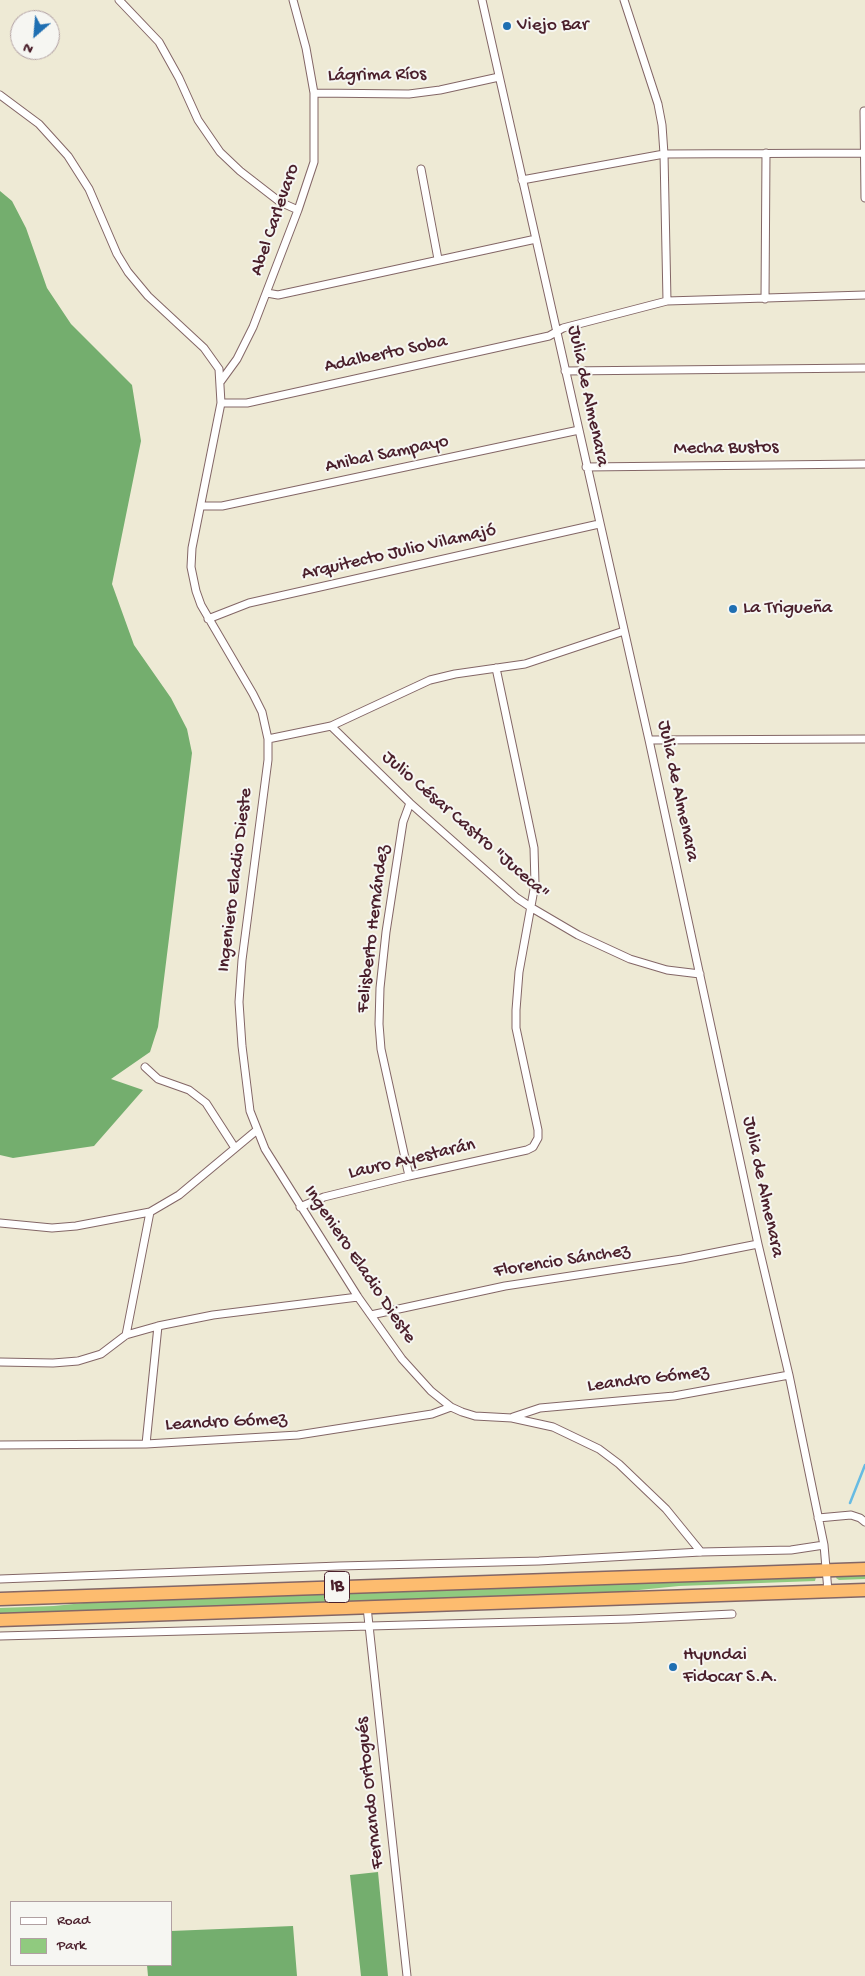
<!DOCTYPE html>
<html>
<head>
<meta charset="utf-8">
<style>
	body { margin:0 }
	#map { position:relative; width:865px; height:1976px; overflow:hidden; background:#eeead5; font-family:"Gochi Hand",sans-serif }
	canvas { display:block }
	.legend { position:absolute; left:10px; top:1901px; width:162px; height:65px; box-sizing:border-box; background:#f6f6f2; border:1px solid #b1a0a2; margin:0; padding:6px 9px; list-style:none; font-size:15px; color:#4a1f2b }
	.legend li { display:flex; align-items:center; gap:10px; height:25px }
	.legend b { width:25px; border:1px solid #b1a0a2 }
	.north { position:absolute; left:10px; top:10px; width:50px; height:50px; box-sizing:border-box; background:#f6f6f2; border:1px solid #b1a0a2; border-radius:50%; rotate:207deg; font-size:14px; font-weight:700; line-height:20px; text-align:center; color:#4a1f2b }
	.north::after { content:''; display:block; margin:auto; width:18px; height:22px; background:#1f6fb2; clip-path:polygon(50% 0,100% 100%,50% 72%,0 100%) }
</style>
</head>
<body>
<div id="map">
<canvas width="865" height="1976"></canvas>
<ul class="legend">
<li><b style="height:6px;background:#fff"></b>Road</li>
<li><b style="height:14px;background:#90ca7f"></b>Park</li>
</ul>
<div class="north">N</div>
</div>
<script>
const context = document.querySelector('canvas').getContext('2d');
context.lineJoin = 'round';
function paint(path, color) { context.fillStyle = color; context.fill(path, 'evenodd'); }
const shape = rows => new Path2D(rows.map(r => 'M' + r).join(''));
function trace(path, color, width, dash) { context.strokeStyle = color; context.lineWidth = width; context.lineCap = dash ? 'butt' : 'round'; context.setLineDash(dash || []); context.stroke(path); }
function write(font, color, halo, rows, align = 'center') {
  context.font = font + ' "Gochi Hand",sans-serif'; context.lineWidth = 4; context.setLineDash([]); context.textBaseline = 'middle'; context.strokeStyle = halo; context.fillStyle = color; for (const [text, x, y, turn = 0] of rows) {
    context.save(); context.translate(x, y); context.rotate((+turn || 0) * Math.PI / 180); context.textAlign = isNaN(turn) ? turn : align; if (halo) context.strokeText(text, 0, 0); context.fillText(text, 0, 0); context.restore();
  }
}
paint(shape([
	[865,1574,865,1579,839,1580,836,1578,837,1576],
	[816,1577,815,1581,679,1586,609,1593,0,1614,0,1608,54,1606,113,1600]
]), '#90ca7f');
paint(shape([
	[0,191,12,201,26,228,47,288,71,324,132,385,141,441,112,584,134,645,171,698,187,729,192,753,158,1027,150,1052,111,1079,143,1090,94,1146,13,1158,0,1155],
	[378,1872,388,1976,361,1976,350,1875],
	[293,1926,297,1976,148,1976,147,1965,171,1965,171,1931]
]), '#74ae6e');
trace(shape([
	[850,1503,865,1465]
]), '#67bbe3', 2.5);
const street = shape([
	[119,0,159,42,179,78,198,120,220,152,240,171,280,202,298,210],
	[482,0,649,740,758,1244,789,1375,824,1545,828,1591],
	[624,0,658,104,662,125,664,154,667,301],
	[314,93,409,94,440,90,499,77],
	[0,95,39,124,68,156,89,189,117,254,128,272,148,296,204,348,219,369,221,403,192,548,191,567,196,591,201,605,253,694,262,712,268,739,268,760,242,960,239,1002,242,1046,250,1111,265,1149,358,1297,402,1359,431,1391,451,1407,462,1412,475,1416,512,1418,553,1427,599,1449,619,1464,666,1509,701,1552],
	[864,111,865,198],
	[421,169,438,259],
	[522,180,664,154,864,153],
	[267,293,278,295,536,239],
	[765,299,766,153],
	[565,371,865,368],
	[221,381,237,359,253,327,298,210,314,162,314,93,306,48,293,0],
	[221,403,247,403,549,336,563,328,667,301,865,295],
	[586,467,865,464],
	[201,506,222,506,579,430],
	[208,619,249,603,599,524],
	[331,726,410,803,517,898,532,908,578,935,630,959,667,970,700,974],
	[268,739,331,726,430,680,455,674,525,664,624,631],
	[649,740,865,739],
	[145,1067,158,1079,189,1090,206,1103,235,1148],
	[409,1176,381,1049,379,1024,380,988,386,932,403,822,410,803],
	[300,1207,324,1197,409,1176,527,1150,533,1147,538,1138,538,1130,516,1028,516,1010,519,972,535,884,534,848,496,668],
	[0,1223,52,1228,76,1226,150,1212,179,1195,257,1130],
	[371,1315,505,1286,682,1259,758,1244],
	[126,1335,150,1212],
	[0,1362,53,1363,78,1361,101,1354,126,1335,158,1326,213,1315,358,1297],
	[513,1417,540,1408,674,1396,789,1375],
	[146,1444,158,1326],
	[0,1445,146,1444,298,1435,432,1414,451,1407],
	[818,1518,851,1515,860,1518,865,1522],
	[0,1579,339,1566,539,1561,701,1552,791,1550,824,1545],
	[367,1607,407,1976],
	[0,1636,629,1619,732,1614]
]);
const highway = shape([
	[0,1599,865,1569],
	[0,1620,865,1590]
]);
trace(street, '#836666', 9);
trace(highway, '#836666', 15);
trace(street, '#fff', 7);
trace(highway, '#fdbc6f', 12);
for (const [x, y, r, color] of [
	[507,26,5,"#1f6fb2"],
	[733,609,5,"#1f6fb2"],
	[673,1667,5,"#1f6fb2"]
]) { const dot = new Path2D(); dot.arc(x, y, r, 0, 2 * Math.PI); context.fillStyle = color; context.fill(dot); trace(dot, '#f6f6f2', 2); }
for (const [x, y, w] of [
	[337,1587,25]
]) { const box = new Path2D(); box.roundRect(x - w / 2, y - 15.5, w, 31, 4); context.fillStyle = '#f6f6f2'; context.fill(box); trace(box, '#4a1f2b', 1); }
write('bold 18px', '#4a1f2b', null, [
	["IB",337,1587]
]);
write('19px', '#4a1f2b', '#f6f6f2', [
	["Viejo Bar",517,26],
	["La Trigueña",743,609],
	["Hyundai",683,1656],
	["Fidocar S.A.",683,1678]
], 'left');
write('19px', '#4a1f2b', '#f6f6f2', [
	["Lágrima Ríos",377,76,-1],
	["Abel Carlevaro",276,220,-71],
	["Adalberto Soba",386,355,-12],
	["Julia de Almenara",587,396,78],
	["Mecha Bustos",726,449,-1],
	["Anibal Sampayo",387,455,-12],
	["Arquitecto Julio Vilamajó",399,553,-13],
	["Julia de Almenara",677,791,78],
	["Julio César Castro \"Juceca\"",465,826,41],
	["Ingeniero Eladio Dieste",236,880,-83],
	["Felisberto Hernández",374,929,-83],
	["Lauro Ayestarán",412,1160,-13],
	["Julia de Almenara",762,1187,78],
	["Florencio Sánchez",562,1262,-9],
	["Ingeniero Eladio Dieste",359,1265,56],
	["Leandro Gómez",648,1380,-7],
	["Leandro Gómez",226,1423,-3],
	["Fernando Ortogués",371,1793,-96]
]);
</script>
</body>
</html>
